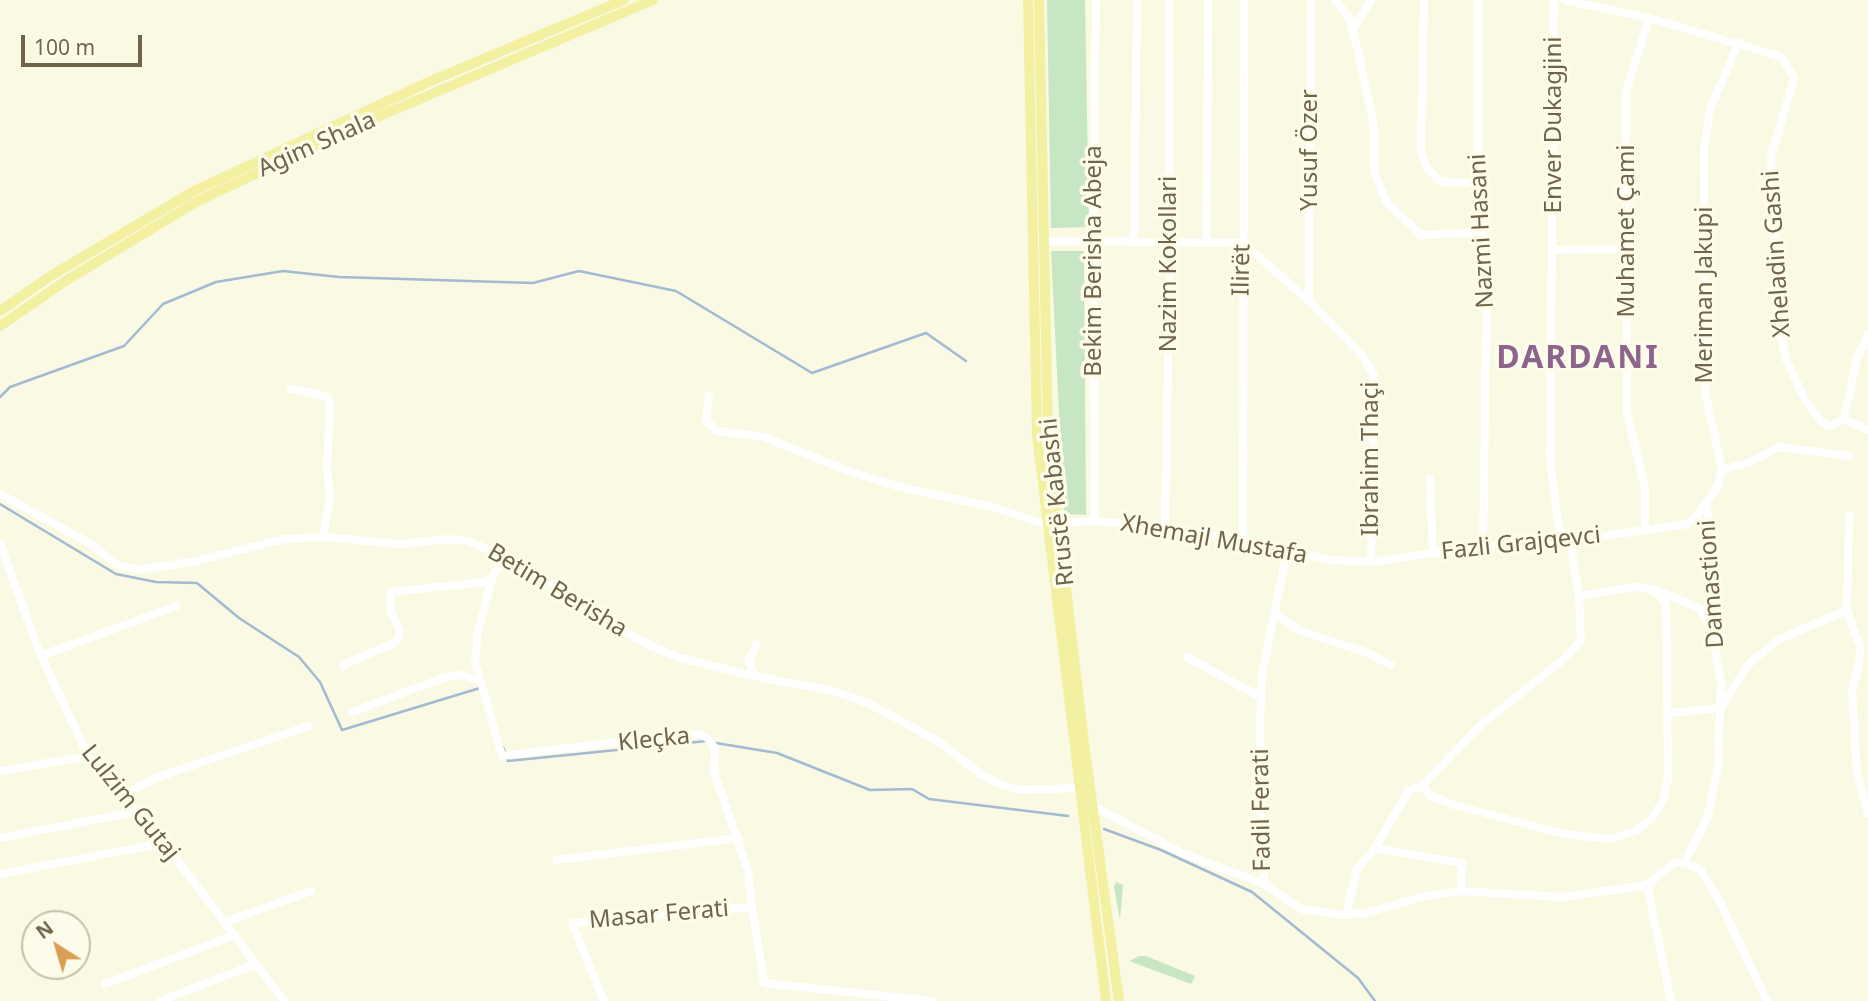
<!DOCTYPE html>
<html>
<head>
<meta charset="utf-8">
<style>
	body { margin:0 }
	#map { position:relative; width:1868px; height:1001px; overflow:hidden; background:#faf9e4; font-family:"Noto Sans",sans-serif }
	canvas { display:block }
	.north { position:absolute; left:21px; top:910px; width:70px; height:70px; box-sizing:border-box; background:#fdfcea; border:2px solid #c5c0ab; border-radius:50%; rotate:323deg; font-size:19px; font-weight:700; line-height:28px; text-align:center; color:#70654c }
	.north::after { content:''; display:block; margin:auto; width:24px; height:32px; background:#d99f54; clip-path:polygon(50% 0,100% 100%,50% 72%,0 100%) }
	.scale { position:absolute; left:21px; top:35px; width:121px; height:32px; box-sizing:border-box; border:4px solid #70654c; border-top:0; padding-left:9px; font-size:21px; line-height:24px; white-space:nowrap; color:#70654c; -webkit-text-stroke:5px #fdfcea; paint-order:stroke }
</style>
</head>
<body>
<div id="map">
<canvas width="1868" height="1001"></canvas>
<div class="north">N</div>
<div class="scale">100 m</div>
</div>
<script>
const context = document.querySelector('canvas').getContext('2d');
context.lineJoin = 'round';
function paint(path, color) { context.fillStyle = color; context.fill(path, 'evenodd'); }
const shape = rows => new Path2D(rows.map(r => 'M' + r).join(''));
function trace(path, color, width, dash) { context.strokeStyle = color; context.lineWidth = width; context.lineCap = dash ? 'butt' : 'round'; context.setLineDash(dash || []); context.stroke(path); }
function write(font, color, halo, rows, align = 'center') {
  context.font = font + ' "Noto Sans",sans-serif'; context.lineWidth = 7; context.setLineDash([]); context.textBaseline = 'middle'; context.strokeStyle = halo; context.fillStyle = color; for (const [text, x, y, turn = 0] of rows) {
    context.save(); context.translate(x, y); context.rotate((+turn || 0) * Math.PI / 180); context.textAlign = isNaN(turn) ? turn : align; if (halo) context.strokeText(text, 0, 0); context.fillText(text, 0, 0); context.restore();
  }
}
paint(shape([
	[1047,0,1085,0,1089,227,1051,228],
	[1084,251,1086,515,1064,514,1051,251],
	[1116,882,1123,885,1120,920,1114,887],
	[1140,956,1146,956,1195,976,1191,984,1129,961]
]), '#c7e6c4');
trace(shape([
	[0,397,10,387,124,346,163,304,216,282,283,271,339,277,533,283,579,271,676,291,812,373,926,333,966,361],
	[0,504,116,574,156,582,197,583,239,618,299,657,320,682,342,730,480,688],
	[716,743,777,753,870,790,912,789,929,799,1068,816],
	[503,747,508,761,706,741],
	[1104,829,1161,850,1252,892,1358,978,1375,1001]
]), '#a2bad2', 2.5);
trace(shape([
	[1335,0,1349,17,1359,55,1374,126,1374,172,1387,203,1421,235,1484,232],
	[1424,0,1421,152,1427,168,1441,182,1478,183],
	[1478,0,1478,183,1487,271,1483,546],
	[1554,0,1550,461,1561,542],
	[1564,0,1649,18,1782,57,1794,78,1771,157,1778,323,1786,359,1804,398,1821,422,1830,426,1844,419,1857,358,1868,335],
	[1352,30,1371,0],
	[1033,241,1243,243,1309,301,1363,356,1374,376,1371,562],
	[1134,242,1137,0],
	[1207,243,1208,0],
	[1554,250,1627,249],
	[1309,301,1311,0],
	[291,389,325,396,330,402,327,467,330,498,323,537],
	[709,395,706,421,717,431,764,437,851,472,900,487,997,508,1046,525],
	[1844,419,1868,430],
	[1722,470,1750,462,1779,447,1849,456],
	[1430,480,1433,553],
	[0,494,91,544,116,564,139,570,196,561,284,539,323,537,400,544,448,539,468,541,512,560,570,595,611,624,651,646,680,658,754,676],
	[1849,515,1847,610,1860,647,1859,664,1852,691,1854,722,1857,774,1868,813],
	[1095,521,1093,241,1096,0],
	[1058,523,1095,521,1165,528,1243,540,1330,560,1371,562,1483,546,1561,542,1688,524,1696,517,1717,488,1722,470,1705,392,1704,149,1710,109,1739,42],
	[1165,528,1170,255,1169,0],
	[1645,530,1645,488,1627,413,1626,91,1649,18],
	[1243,540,1244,0],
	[0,543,38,649,88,756,164,843,284,1001],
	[1287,551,1262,674,1260,728,1264,884,1301,909,1342,915,1366,913,1425,896,1461,891,1562,897,1628,888,1647,885,1675,862,1684,863,1700,869,1718,898,1767,1001],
	[503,558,493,576,478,631,475,661,502,756,667,736,699,734,707,738,715,748,714,772,748,871,752,907],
	[1654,589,1699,608,1711,629],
	[1275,613,1300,631,1366,652,1391,665],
	[756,645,749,660,754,676,833,691,870,704,939,742,982,775,1002,785,1021,790,1079,788],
	[41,656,176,606],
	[1187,657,1262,698],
	[343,665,394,643,399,637,400,631,391,612,391,592,486,582,493,576],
	[352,712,446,677,461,675,479,680],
	[1669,713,1720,708,1721,682,1711,629,1714,595,1707,503],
	[0,771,88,756],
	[1422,786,1431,796,1454,805,1564,834,1609,839,1636,831,1652,818,1663,801,1668,778,1666,605,1660,595,1648,588,1633,587,1579,596],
	[121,796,156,778,308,726],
	[1095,807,1182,853,1264,884],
	[0,838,134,812],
	[1375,848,1409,790,1422,786,1481,725,1566,657,1581,641,1579,596,1570,540],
	[556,860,739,838],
	[1684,863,1707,819,1718,767,1720,708,1749,664,1778,640,1847,610],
	[0,874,164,843],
	[1647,885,1671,1001],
	[1346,915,1357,869,1375,848,1462,863,1461,891],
	[225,922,311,891],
	[105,984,235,935],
	[160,1001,256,964],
	[604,1001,572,923,752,907,764,983,932,1001]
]), '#fff', 8);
trace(shape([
	[1028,0,1037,435,1106,1001],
	[1039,0,1048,433,1084,743,1119,1001],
	[0,311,52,275,194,191,433,80,624,0],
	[0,326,67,280,196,202,361,124,653,0]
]), '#f3f0a2', 10);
write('24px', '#70654c', '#fdfcea', [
	["Enver Dukagjini",1554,125,-90],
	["Agim Shala",317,145,-24],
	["Yusuf Özer",1310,150,-90],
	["Nazmi Hasani",1482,231,-93],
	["Muhamet Çami",1627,231,-90],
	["Xheladin Gashi",1777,254,-94],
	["Bekim Berisha Abeja",1094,261,-90],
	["Nazim Kokollari",1169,264,-90],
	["Ilirët",1242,270,-89],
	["Meriman Jakupi",1705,295,-90],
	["Ibrahim Thaçi",1371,459,-90],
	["Rrustë Kabashi",1058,502,-96],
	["Xhemajl Mustafa",1214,540,10],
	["Fazli Grajqevci",1521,544,-6],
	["Damastioni",1712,584,-94],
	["Betim Berisha",557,591,31],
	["Kleçka",654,740,-6],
	["Lulzim Gutaj",130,803,51],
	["Fadil Ferati",1262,810,-91],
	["Masar Ferati",659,915,-5]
]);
context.letterSpacing = '2px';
write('bold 32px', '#8c648c', '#fdfcea', [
	["DARDANI",1578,359]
]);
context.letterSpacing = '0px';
</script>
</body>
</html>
